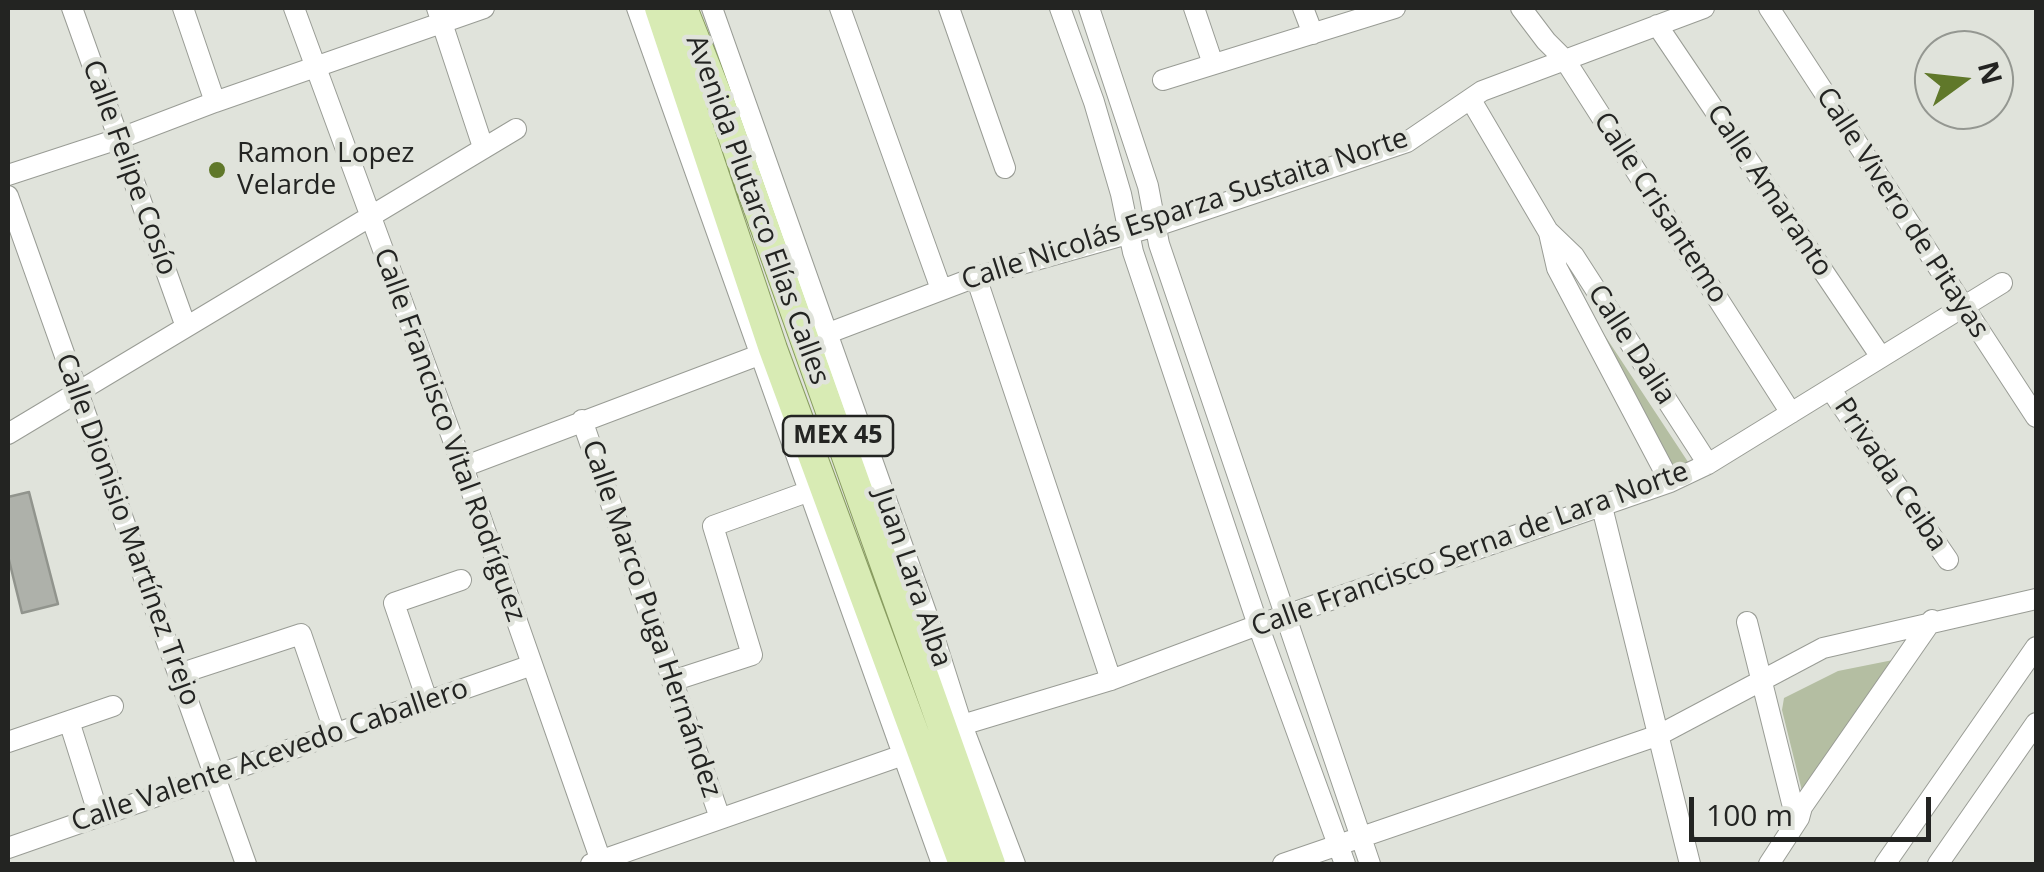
<!DOCTYPE html>
<html>
<head>
<meta charset="utf-8">
<style>
	body { margin:0 }
	#map { position:relative; width:2044px; height:872px; overflow:hidden; background:#e0e3db; font-family:"Open Sans",sans-serif }
	canvas { display:block }
	.frame { position:absolute; inset:0; border:10px solid #232422; pointer-events:none }
	.north { position:absolute; left:1914px; top:30px; width:100px; height:100px; box-sizing:border-box; background:#e0e3db; border:2px solid #949791; border-radius:50%; rotate:75deg; font-size:28px; font-weight:700; line-height:40px; text-align:center; color:#232422 }
	.north::after { content:''; display:block; margin:auto; width:35px; height:45px; background:#60782a; clip-path:polygon(50% 0,100% 100%,50% 72%,0 100%) }
	.scale { position:absolute; left:1689px; top:797px; width:242px; height:45px; box-sizing:border-box; border:5px solid #232422; border-top:0; padding-left:12px; font-size:30px; line-height:35px; white-space:nowrap; color:#232422; -webkit-text-stroke:8px #e0e3db; paint-order:stroke }
</style>
</head>
<body>
<div id="map">
<canvas width="2044" height="872"></canvas>
<div class="frame"></div>
<div class="north">N</div>
<div class="scale">100 m</div>
</div>
<script>
const context = document.querySelector('canvas').getContext('2d');
context.lineJoin = 'round';
function paint(path, color) { context.fillStyle = color; context.fill(path, 'evenodd'); }
const shape = rows => new Path2D(rows.map(r => 'M' + r).join(''));
function trace(path, color, width, dash) { context.strokeStyle = color; context.lineWidth = width; context.lineCap = dash ? 'butt' : 'round'; context.setLineDash(dash || []); context.stroke(path); }
function write(font, color, halo, rows, align = 'center') {
  context.font = font + ' "Open Sans",sans-serif'; context.lineWidth = 9; context.setLineDash([]); context.textBaseline = 'middle'; context.strokeStyle = halo; context.fillStyle = color; for (const [text, x, y, turn = 0] of rows) {
    context.save(); context.translate(x, y); context.rotate((+turn || 0) * Math.PI / 180); context.textAlign = isNaN(turn) ? turn : align; if (halo) context.strokeText(text, 0, 0); context.fillText(text, 0, 0); context.restore();
  }
}
paint(shape([
	[1567,278,1692,468,1672,479],
	[1898,659,1803,795,1782,710,1784,698,1838,671]
]), '#b4bea2');
const building = shape([
	[29,492,58,604,22,613,8,556,8,497,29,492]
]);
paint(building, '#aeb1aa');
trace(building, '#91948d', 2.5);
const minor = shape([
	[72,8,186,327],
	[183,8,215,102],
	[294,8,463,467,602,864],
	[437,8,483,147],
	[637,8,942,864],
	[712,8,928,618,962,725,1015,864],
	[840,8,941,289],
	[949,8,1005,168],
	[1060,8,1094,102,1121,194,1133,252,1258,625,1345,864],
	[1089,8,1148,186,1159,244,1370,864],
	[1194,8,1213,64],
	[1303,8,1313,34],
	[1521,8,1546,41,1565,60,1791,413],
	[1769,8,2036,417],
	[1657,25,1881,357],
	[1163,80,1395,8],
	[1471,100,1548,231,1574,256,1708,464],
	[8,175,118,139,215,102,484,8],
	[8,196,246,864],
	[1549,233,1557,268,1670,482],
	[976,277,1111,680],
	[826,334,976,277,1156,226,1407,142,1482,91,1704,8],
	[1831,390,1948,560],
	[582,420,720,818],
	[8,434,516,129],
	[463,467,759,355],
	[1602,507,1690,864],
	[1747,622,1792,803,1802,807],
	[179,674,301,634,335,733],
	[672,681,752,655,713,526,807,492],
	[427,700,394,603,461,580],
	[69,721,99,816],
	[962,725,1111,680,1258,625,1670,482,1708,464,2002,283],
	[8,742,113,706],
	[8,848,532,665],
	[591,864,903,755],
	[1283,864,1659,735,1823,648,2036,599],
	[1769,864,1799,818,1802,807,1932,620],
	[1885,864,2036,647],
	[1938,864,2036,723]
]);
const major = shape([
	[659,8,773,349,963,864],
	[683,8,719,99,991,864]
]);
trace(minor, '#999c95', 22);
trace(major, '#889c60', 30);
trace(minor, '#fff', 20);
trace(major, '#d8ebb4', 28);
for (const [x, y, r, color] of [
	[217,170,10,"#60782a"]
]) { const dot = new Path2D(); dot.arc(x, y, r, 0, 2 * Math.PI); context.fillStyle = color; context.fill(dot); trace(dot, '#e0e3db', 4); }
for (const [x, y, w] of [
	[838,436,110]
]) { const box = new Path2D(); box.roundRect(x - w / 2, y - 20, w, 40, 8); context.fillStyle = '#e0e3db'; context.fill(box); trace(box, '#232422', 2.5); }
write('bold 25px', '#232422', null, [
	["MEX 45",838,436]
]);
write('28px', '#232422', '#e0e3db', [
	["Ramon Lopez",237,154],
	["Velarde",237,186]
], 'left');
write('28px', '#232422', '#e0e3db', [
	["Calle Felipe Cosío",129,168,70],
	["Calle Amaranto",1769,191,56],
	["Calle Crisantemo",1660,208,57],
	["Avenida Plutarco Elías Calles",757,210,70],
	["Calle Nicolás Esparza Sustaita Norte",1185,210,-18],
	["Calle Vivero de Pitayas",1902,213,57],
	["Calle Dalia",1631,345,57],
	["Calle Francisco Vital Rodríguez",449,435,70],
	["Privada Ceiba",1890,475,56],
	["Calle Dionisio Martínez Trejo",127,530,70],
	["Calle Francisco Serna de Lara Norte",1470,550,-20],
	["Juan Lara Alba",912,578,71],
	["Calle Marco Puga Hernández",651,619,71],
	["Calle Valente Acevedo Caballero",270,756,-19]
]);
</script>
</body>
</html>
